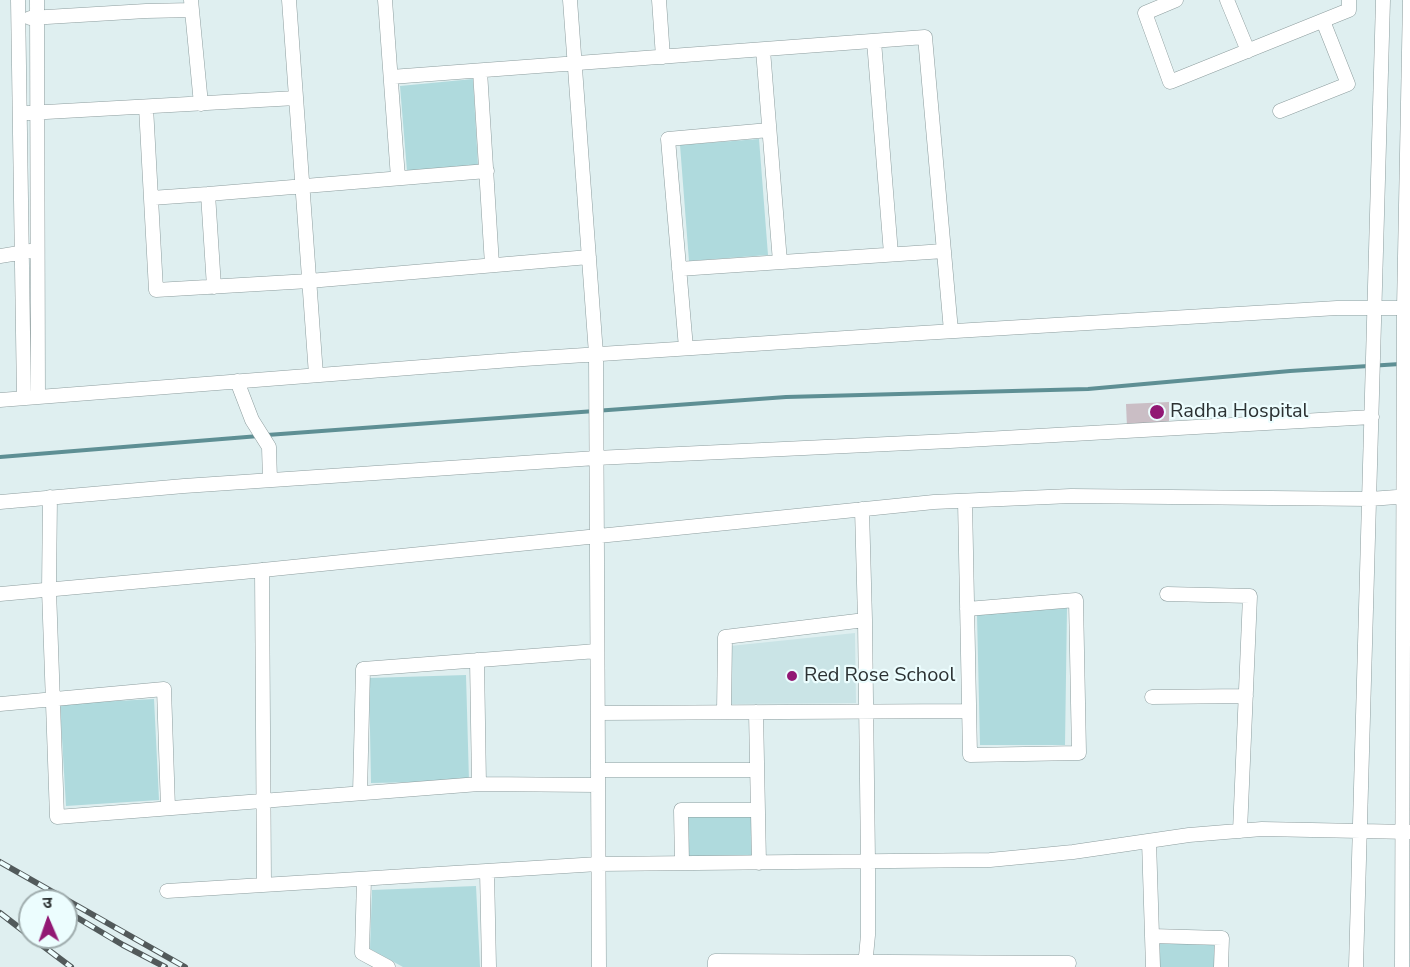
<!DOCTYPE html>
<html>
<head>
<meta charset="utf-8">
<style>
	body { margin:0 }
	#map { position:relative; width:1410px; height:967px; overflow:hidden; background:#dfeff0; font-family:"Nunito Sans","Noto Sans Devanagari",sans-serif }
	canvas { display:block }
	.north { position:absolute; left:18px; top:889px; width:60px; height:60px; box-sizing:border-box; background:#ecfdfe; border:2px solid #9facad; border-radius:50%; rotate:358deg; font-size:16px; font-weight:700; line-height:24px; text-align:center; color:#2c3233 }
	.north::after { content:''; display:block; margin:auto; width:21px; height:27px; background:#921874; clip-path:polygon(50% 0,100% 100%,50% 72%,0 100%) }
</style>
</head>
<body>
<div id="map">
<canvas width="1410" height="967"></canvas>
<div class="north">उ</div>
</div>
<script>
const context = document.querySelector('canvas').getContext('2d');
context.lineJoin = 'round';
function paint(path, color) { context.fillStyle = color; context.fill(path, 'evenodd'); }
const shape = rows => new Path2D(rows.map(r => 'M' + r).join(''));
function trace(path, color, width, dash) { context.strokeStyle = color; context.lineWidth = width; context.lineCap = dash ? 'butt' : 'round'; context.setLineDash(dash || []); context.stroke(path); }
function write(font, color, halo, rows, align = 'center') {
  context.font = font + ' "Nunito Sans",sans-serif'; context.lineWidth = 4.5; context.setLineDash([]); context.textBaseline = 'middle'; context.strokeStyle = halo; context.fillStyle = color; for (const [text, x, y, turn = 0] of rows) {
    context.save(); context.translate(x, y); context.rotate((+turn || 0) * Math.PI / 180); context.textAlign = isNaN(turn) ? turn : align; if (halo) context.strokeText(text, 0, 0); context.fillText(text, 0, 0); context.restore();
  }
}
paint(shape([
	[855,633,856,703,731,704,730,646]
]), '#cae4e6');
paint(shape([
	[473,79,478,165,407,171,400,86],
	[759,139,768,255,689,261,680,145],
	[1067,608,1065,745,980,745,977,615],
	[466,675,469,781,371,783,369,678],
	[154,699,159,800,66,806,60,704],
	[688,816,752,816,752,856,688,856],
	[476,886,480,967,403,967,370,949,372,890],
	[1159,943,1215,945,1214,967,1160,967]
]), '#afdadd');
trace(shape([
	[267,435,786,397,1088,389,1290,371,1400,364],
	[0,457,259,436]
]), '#5e8f94', 4);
paint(shape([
	[1169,402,1169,426,1127,427,1126,404]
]), '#cabec5');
const minor = shape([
	[18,0,24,398],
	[37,0,38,397],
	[191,0,201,104],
	[289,0,316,375],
	[385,0,398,178],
	[570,0,596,354,599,967],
	[659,0,663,57],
	[1176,0,1145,13,1170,82,1349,10,1349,0],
	[1227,0,1248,51],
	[30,18,146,11,192,10],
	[874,41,891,254],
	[763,50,780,262],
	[480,71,492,265],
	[391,77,925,37,951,331],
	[146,107,156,290,309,281,589,257],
	[1280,111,1348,84,1323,21],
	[28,113,296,98],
	[208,194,487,171],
	[151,198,208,194,214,287],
	[0,256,31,251],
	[679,269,944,251],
	[686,348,668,139,769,130],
	[237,381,252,420,269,447,270,480],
	[0,400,524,359,922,333,1337,308,1410,308],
	[50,497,49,590,57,817,479,784,598,785],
	[965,501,970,755,1079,753,1076,600,967,609],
	[0,502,184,486,596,458,950,441,1372,417],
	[862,509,865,620,868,861,868,935,865,967],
	[262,570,264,885],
	[0,594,243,572,934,502,1071,496,1370,499,1410,496],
	[1167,594,1250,596,1240,831],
	[477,660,479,784],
	[1152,697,1246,696],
	[0,704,164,689,168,808],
	[724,712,725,637,865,620],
	[756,712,759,863],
	[598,713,969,711],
	[598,770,757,770],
	[360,793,363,669,597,651],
	[1149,841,1153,967],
	[682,863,681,810,758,810],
	[487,871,489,967],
	[364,879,362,953,388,967],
	[167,891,598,864,990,860,1073,852,1189,835,1262,829,1410,832],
	[1152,936,1222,938,1221,967],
	[715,967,715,961,1069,963],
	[1356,967,1383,0],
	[1402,967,1404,308,1410,0]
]);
trace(minor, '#8d9d9e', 15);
trace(minor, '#fff', 14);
const rail = shape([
	[0,862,185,967],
	[66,911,123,945,165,967],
	[0,913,30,936],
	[31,937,71,967]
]);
trace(rail, '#525a5b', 6);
trace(rail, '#ecfdfe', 4, [11]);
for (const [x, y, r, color] of [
	[1157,412,8,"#921874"],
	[792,676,6,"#921874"]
]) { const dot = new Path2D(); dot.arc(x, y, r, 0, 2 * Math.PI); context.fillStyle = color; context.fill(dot); trace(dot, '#ecfdfe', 2); }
write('20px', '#2c3233', '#ecfdfe', [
	["Radha Hospital",1170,412],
	["Red Rose School",804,676]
], 'left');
</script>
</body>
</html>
